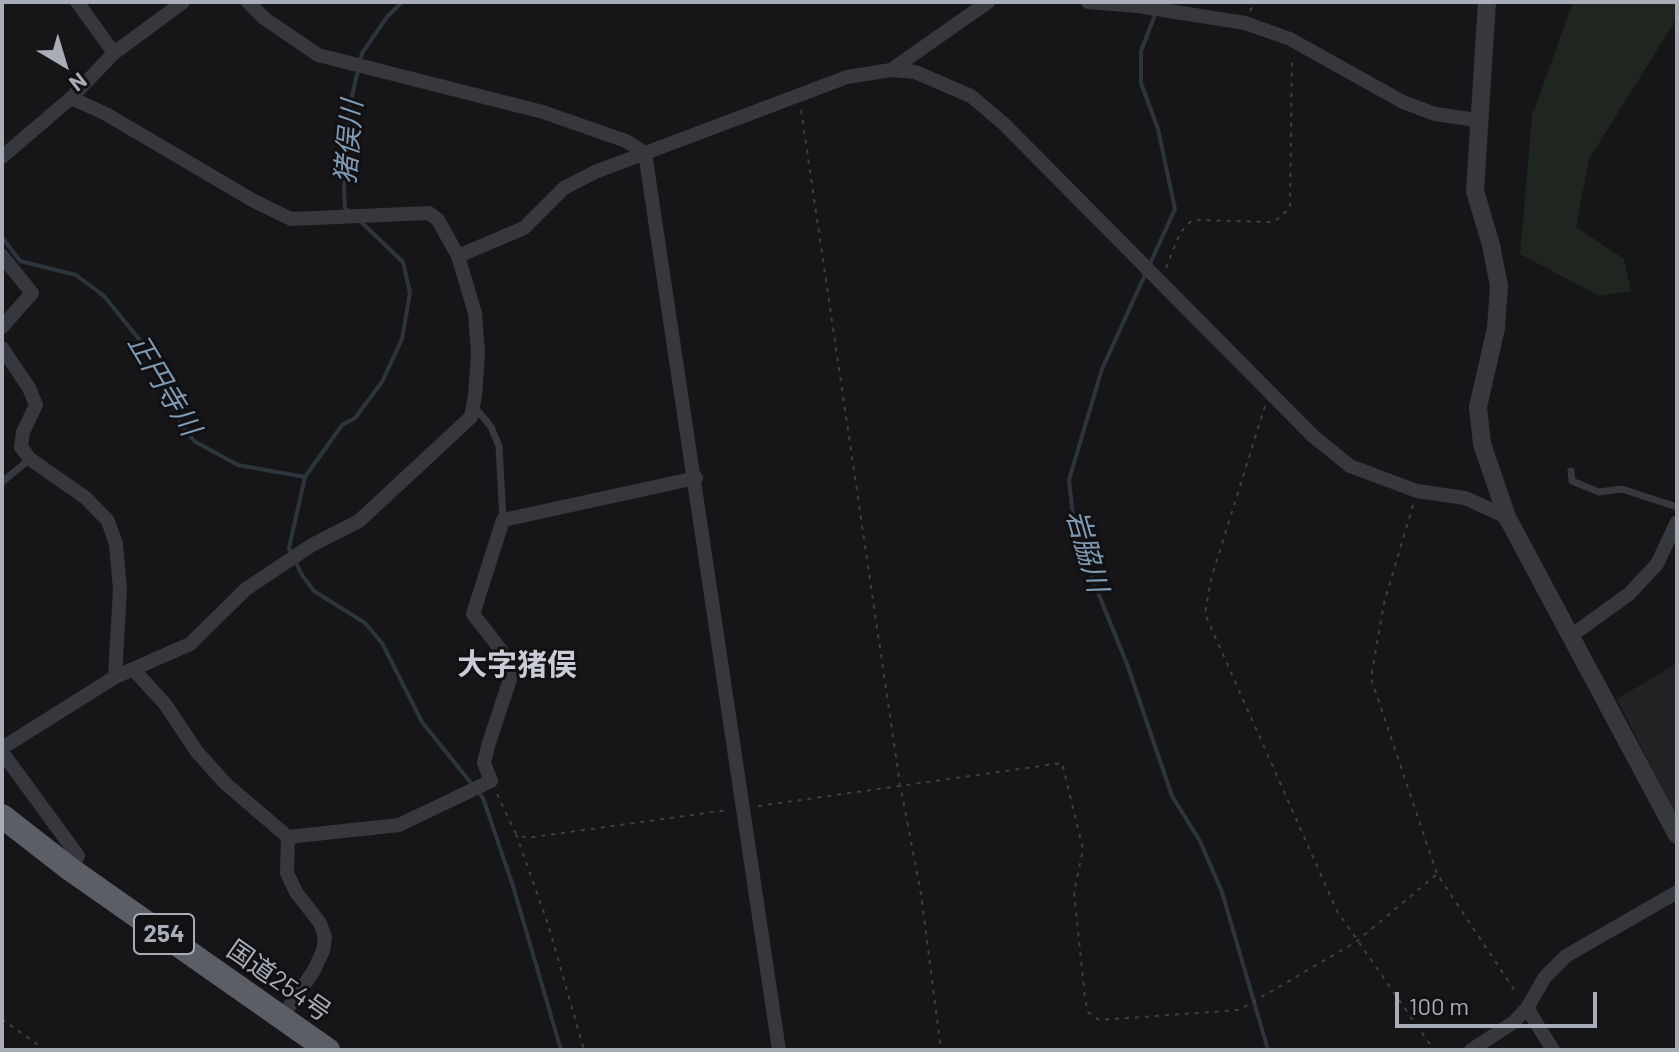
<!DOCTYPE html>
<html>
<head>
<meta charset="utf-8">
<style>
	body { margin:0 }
	#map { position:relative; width:1679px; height:1052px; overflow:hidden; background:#161618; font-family:Barlow,sans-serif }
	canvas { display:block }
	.frame { position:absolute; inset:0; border:4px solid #a8adb8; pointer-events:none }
	.north { position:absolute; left:24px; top:24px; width:80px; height:80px; -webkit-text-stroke:6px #111113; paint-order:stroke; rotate:142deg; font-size:22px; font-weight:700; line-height:32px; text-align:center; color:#a8adb8 }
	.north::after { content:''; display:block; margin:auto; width:28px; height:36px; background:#a8adb8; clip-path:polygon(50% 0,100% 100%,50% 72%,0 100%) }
	.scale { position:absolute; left:1395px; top:992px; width:202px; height:36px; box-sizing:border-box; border:4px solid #a8adb8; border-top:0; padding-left:10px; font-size:24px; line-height:28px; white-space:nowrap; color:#a8adb8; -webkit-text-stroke:6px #111113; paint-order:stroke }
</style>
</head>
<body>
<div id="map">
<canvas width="1679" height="1052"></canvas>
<div class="frame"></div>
<div class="north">N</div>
<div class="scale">100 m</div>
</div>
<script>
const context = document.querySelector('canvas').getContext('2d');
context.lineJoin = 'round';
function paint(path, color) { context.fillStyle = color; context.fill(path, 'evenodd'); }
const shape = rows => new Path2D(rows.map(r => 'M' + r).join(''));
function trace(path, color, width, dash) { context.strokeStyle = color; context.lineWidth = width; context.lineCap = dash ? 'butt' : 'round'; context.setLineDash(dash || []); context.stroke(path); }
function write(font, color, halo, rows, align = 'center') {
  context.font = font + ' Barlow,"Noto Sans JP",sans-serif'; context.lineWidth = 6; context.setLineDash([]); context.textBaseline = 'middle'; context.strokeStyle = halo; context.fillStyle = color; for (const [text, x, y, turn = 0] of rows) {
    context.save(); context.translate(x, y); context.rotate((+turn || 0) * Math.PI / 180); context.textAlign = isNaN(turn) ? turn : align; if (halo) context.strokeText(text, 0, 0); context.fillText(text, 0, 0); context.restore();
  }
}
paint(shape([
	[1677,663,1677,818,1617,699]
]), '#222225');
paint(shape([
	[1573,2,1677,2,1677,18,1589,159,1576,227,1624,259,1631,291,1599,296,1520,254,1532,116]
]), '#1e261f');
trace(shape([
	[1160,2,1141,51,1141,83,1158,129,1175,209,1102,369,1069,480,1073,516,1094,583,1127,664,1172,796,1200,841,1222,892,1268,1050],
	[349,211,345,208,344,191,349,109,362,53,387,17,402,2],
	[359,220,403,262,410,293,402,339,382,382,355,418,342,425,305,477,289,548,302,575,314,591,365,623,382,643,422,722,483,798,513,886,561,1050],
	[2,237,20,261,76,275,104,296,147,349,181,424,194,441,238,465,305,477]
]), '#2c353c', 4);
trace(shape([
	[1250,11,1254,2],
	[801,110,900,784,921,894,941,1050],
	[1166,268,1180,233,1192,220,1274,222,1290,208,1292,57],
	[1265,406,1211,579,1205,614,1337,911,1434,1050],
	[1413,505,1384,603,1371,678,1437,874,1517,994],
	[497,794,515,832,526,838,728,810],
	[758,806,1062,763,1083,849,1074,892,1085,998,1088,1012,1099,1020,1239,1010,1356,942,1437,874],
	[516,834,548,924,584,1050],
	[2,1019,45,1050]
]), '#3d3f44', 2, [4, 6]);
trace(shape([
	[474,406,491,427,499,446,503,520],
	[1571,471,1572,481,1599,492,1622,489,1677,507],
	[2,482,30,459]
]), '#37383d', 7);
trace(shape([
	[77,2,114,53],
	[248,2,264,18,318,55,543,112,626,141,645,153,779,1050],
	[1088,2,1138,6,1245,23,1290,39,1403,102,1435,114,1477,120],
	[891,70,988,2],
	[2,157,71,98,114,53,183,2],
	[2,256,32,293,2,327],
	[458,256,524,228,564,188,595,172,847,77,891,70,915,72,971,96,1004,124,1313,436,1350,466,1417,491,1465,498,1507,517],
	[2,348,29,388,36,405,23,432,21,447,30,459,86,498,108,521,116,544,120,589,115,677],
	[1572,635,1629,594,1657,564,1677,522],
	[133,669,165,704,197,752,226,784,288,837,399,825,491,781,484,763,488,746,511,676,501,650,473,614,503,520,696,478],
	[2,748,115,677,190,644,246,589,312,545,359,521,471,417,475,396,478,353,475,313,458,256,438,220,429,213,291,219,254,201,106,114,71,98],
	[2,752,78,856,70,869],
	[1527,1008,1553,1050],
	[282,1017,313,972,323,951,325,937,320,923,296,892,287,873,288,837],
	[1471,1050,1514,1022,1527,1008,1545,977,1566,956,1677,892]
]), '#37383d', 14);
trace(shape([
	[1487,2,1475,191,1491,245,1499,286,1496,328,1478,407,1482,444,1507,517,1677,835]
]), '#37383d', 18);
trace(shape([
	[2,816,70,869,328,1050]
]), '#5b5e65', 24);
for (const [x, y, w] of [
	[164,934,60]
]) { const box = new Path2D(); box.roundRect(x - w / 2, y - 20, w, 40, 6); context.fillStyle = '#111113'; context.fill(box); trace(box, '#a8adb8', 2); }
write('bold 24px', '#a8adb8', null, [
	["254",164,934]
]);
write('26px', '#a8adb8', '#111113', [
	["国道254号",279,981,35]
]);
write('italic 28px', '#7f9bb3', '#111113', [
	["猪俣川",349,142,-85],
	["正円寺川",164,385,59],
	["岩脇川",1087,551,74]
]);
write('bold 30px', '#c9ccd4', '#111113', [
	["大字猪俣",517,665]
]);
</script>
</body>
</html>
